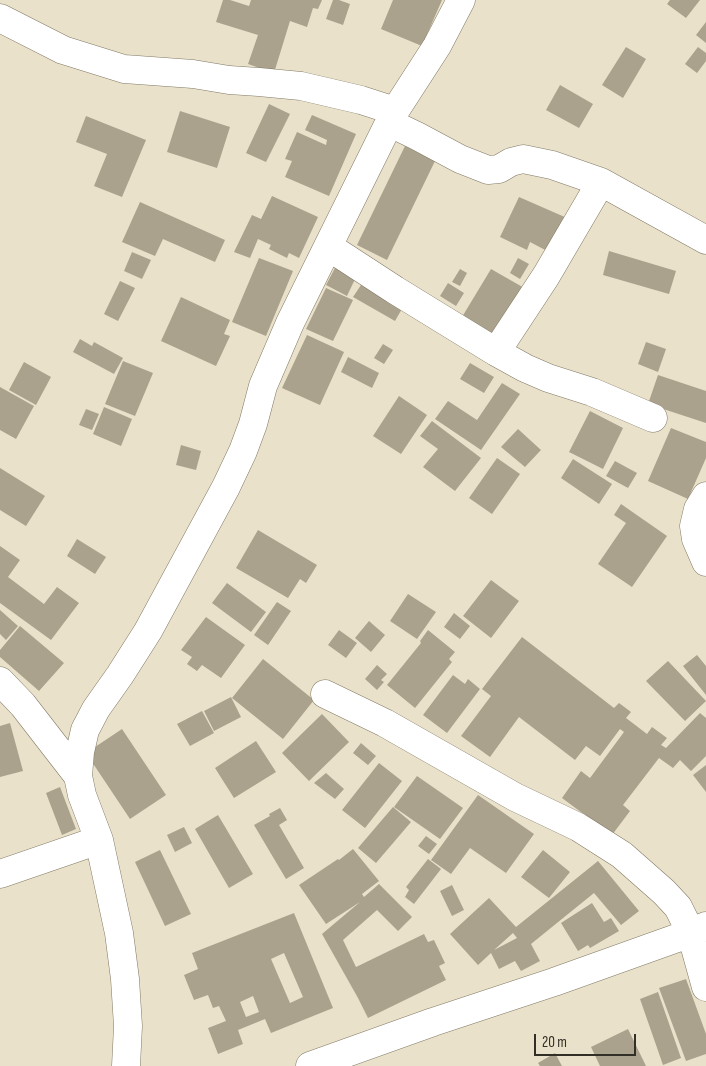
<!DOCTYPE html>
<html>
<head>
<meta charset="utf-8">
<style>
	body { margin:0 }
	#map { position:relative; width:706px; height:1066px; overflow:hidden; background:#eae1ca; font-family:"Sofia Sans Condensed",sans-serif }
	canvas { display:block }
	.scale { position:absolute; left:534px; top:1034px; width:102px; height:22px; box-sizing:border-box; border:2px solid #322f26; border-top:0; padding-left:6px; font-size:15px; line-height:18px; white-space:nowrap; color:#322f26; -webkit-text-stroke:4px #eae1ca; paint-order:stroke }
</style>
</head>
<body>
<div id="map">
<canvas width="706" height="1066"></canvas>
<div class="scale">20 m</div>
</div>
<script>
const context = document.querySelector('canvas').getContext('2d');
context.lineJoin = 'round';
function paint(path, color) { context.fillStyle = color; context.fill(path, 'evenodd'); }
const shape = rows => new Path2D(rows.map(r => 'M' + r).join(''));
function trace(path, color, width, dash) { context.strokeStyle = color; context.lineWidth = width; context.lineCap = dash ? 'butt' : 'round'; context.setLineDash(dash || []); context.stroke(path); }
paint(shape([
	[223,0,230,0,249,6,251,0,322,0,318,9,313,8,307,27,290,21,274,73,248,64,258,35,216,22],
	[333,0,339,0,350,4,343,25,326,19],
	[393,0,442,0,422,46,381,29],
	[670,0,700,0,686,18,667,4],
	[706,22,706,43,696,35],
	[626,47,646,59,623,98,602,85],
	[698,47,706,53,706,61,697,73,685,64],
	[560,85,593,104,579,128,546,110],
	[269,104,290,114,266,162,246,153],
	[180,111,230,127,217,168,167,152],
	[312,115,356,134,329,196,285,177,292,161,285,159,297,132,326,145,327,140,305,130],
	[86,116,146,140,122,197,94,186,107,154,76,142],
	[405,146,435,161,387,260,357,245],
	[272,196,318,217,299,258,289,253,287,258,269,249,271,245,258,239,250,258,234,252,252,215,261,219],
	[519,197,567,218,551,253,530,242,527,250,500,237],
	[140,202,225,240,215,262,163,239,155,256,122,242],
	[609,251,676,271,669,294,603,275],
	[132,252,151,260,142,279,124,271],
	[259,258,293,271,266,336,232,322],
	[518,258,529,264,520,279,510,273],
	[336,266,356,277,347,296,326,285],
	[460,269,467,273,460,286,452,282],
	[491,269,526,289,497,338,462,317],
	[367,276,407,300,395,321,353,297],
	[120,281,135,288,118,321,104,314],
	[448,283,464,293,456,306,440,296],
	[326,288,353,300,333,341,306,329],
	[181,297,230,320,224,334,230,336,216,366,161,341],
	[307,335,344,352,320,405,282,388],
	[80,339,92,346,94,342,123,358,114,374,73,352],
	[646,342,666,349,658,372,638,364],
	[383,344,393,350,384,364,374,358],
	[348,357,379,373,372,388,341,372],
	[123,361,153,373,135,416,105,404],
	[24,362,51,377,36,405,9,390],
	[470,363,494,377,484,393,460,379],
	[658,375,706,391,706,423,648,404],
	[502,383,520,394,481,450,435,419,448,401,477,420],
	[0,387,34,406,16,439,0,430],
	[399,396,427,415,401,454,373,436],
	[104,407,132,419,121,446,93,434],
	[86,409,99,414,92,430,79,425],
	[590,411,623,428,603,469,569,452],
	[432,421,481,458,455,491,423,467,438,449,420,436],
	[671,428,706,442,706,458,688,499,648,481],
	[518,429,541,450,525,467,501,447],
	[181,445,201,451,196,470,176,465],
	[497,458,520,474,492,514,469,498],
	[573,459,612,484,599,504,561,478],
	[615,461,637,473,628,488,606,476],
	[0,468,45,496,26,526,0,510],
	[621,504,667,536,632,587,598,564,626,523,614,515],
	[258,530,317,565,306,583,300,579,288,598,236,568],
	[77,539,106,557,95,574,67,556],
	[0,546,20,560,8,577,44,604,57,587,79,603,51,640,0,603],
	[491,580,519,601,491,638,463,616],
	[227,583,266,612,251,632,212,603],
	[408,594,436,612,417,639,390,621],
	[277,602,291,611,268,645,254,635],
	[0,610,18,626,6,640,0,634],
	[454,613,470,626,460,639,444,627],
	[206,617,245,645,221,678,202,665,197,671,187,664,192,657,181,650],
	[369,621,385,635,371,652,355,638],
	[20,626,64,663,39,691,0,657,0,650],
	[339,630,357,643,346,658,328,645],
	[428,630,455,652,449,659,452,662,415,708,387,685,421,643,420,641],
	[522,637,614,708,619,703,631,712,626,718,647,734,652,727,667,738,661,745,666,748,700,713,706,718,706,756,691,771,680,760,673,768,659,758,623,805,630,811,612,835,562,798,581,771,590,778,624,732,620,729,600,756,586,746,575,760,519,717,490,757,461,736,491,696,482,689],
	[697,655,706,666,706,695,683,666],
	[263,659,314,700,283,739,232,698],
	[668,661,706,701,685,721,646,681],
	[377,665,387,674,381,680,384,682,377,690,365,679],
	[453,675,465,684,468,679,480,689,447,733,423,715],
	[231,697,241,717,214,731,204,711],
	[202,711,214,733,190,746,177,724],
	[322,714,349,742,309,781,282,753],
	[10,723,23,771,0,777,0,726],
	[122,729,166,795,130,819,86,753],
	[256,741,276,772,234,798,215,768],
	[361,743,376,756,368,765,353,753],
	[379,763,402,781,365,828,342,810],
	[706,765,706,792,693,775],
	[326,773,344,789,335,799,314,783],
	[417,776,463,808,440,839,394,807],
	[60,787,76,829,62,835,46,793],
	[478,795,534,834,506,873,470,848,451,874,431,860],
	[393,807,411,822,376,863,358,848],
	[280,808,287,820,279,825,304,868,286,879,254,825,270,816,269,814],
	[218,815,253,874,229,888,195,829],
	[184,827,192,843,175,852,167,835],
	[426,836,437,844,429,854,418,846],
	[353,849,379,881,362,894,364,897,379,884,412,917,398,931,377,910,343,940,356,967,424,934,428,942,434,940,445,963,439,966,446,980,368,1018,358,998,322,934,360,902,326,924,299,885,338,859,339,860],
	[160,850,191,914,165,926,135,862],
	[543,850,570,872,549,898,521,877],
	[428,859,441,869,414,904,405,897,409,890,406,887],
	[598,861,639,911,621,925,594,893,531,944,540,961,521,971,515,961,499,969,491,953,478,965,450,934,489,898,516,927],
	[513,933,517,938,494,950],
	[452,885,464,910,452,916,440,891],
	[592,903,604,922,611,918,619,931,590,948,588,945,578,951,561,923],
	[294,913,333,1008,271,1033,265,1019,238,1030,243,1044,218,1054,208,1028,226,1021,219,1006,213,1008,208,995,194,1000,184,975,198,969,192,953],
	[284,953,303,997,290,1003,271,959],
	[253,996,259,1012,246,1017,240,1002],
	[686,979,706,1034,706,1054,686,1061,659,988],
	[658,992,681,1058,663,1065,640,999],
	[628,1029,646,1066,600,1066,591,1047],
	[555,1053,562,1066,540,1066,538,1063]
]), '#aaa28c');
const minor = shape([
	[0,18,63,50,124,69,193,74,229,80,259,82,301,86,361,100,395,111],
	[390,123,417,136,460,159,488,170,499,169,511,162,523,159,552,165,601,182,706,240],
	[329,247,395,290,496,352,525,368,548,378,592,392,653,418],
	[496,352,546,276,601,182],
	[706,496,698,509,694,526,696,539,706,562],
	[0,681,23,705,78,776],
	[325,694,385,723,515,797,578,827,622,855,664,892,678,907,691,933,706,987],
	[0,874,99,840],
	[126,1066,128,1026,125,979,119,933,99,840,82,795,78,776,80,752,85,730,96,709,120,675,148,631,226,487,243,451,253,424,263,386,290,323,395,111,437,46,461,0],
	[310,1066,433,1022,554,982,691,933,706,926]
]);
trace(minor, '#817965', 29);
trace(minor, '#fff', 28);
</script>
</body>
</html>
